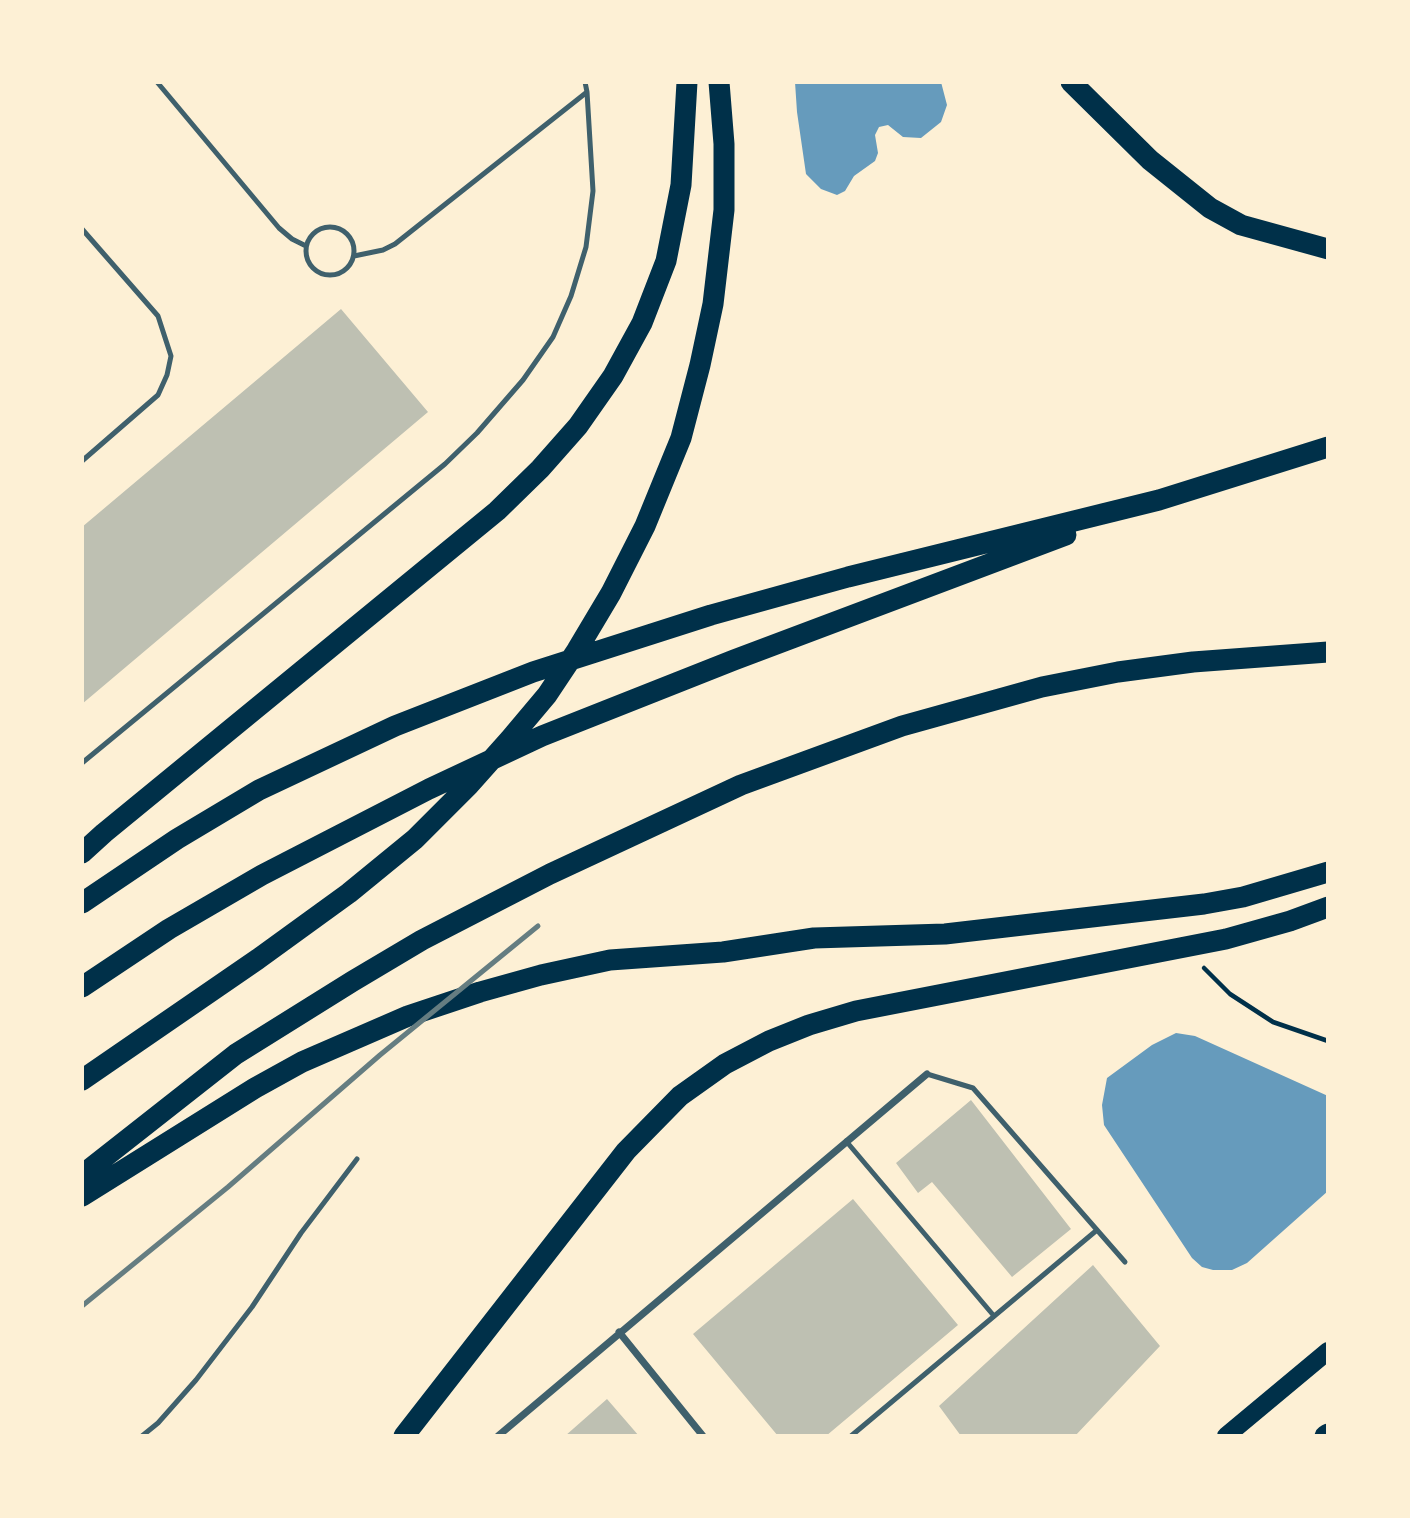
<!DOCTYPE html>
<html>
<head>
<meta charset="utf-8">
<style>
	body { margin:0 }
	#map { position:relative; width:1410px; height:1518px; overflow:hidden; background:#fdf0d5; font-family:"Archivo Narrow",sans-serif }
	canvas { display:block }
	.frame { position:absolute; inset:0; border:84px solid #fdf0d5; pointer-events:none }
</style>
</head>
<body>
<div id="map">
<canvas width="1410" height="1518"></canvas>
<div class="frame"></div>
</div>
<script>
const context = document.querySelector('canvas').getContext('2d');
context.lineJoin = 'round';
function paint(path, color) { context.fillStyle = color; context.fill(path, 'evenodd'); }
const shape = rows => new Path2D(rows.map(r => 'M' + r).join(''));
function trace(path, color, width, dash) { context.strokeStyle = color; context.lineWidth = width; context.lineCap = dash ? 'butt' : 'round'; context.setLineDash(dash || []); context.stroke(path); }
paint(shape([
	[795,82,941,82,947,105,941,122,921,138,903,137,888,125,879,127,875,135,878,153,875,161,854,176,845,191,837,195,821,189,806,174,797,112],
	[1176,1033,1195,1036,1328,1096,1328,1191,1247,1263,1232,1270,1213,1270,1202,1267,1192,1258,1104,1125,1102,1105,1107,1078,1152,1045]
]), '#669bbc');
paint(shape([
	[341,309,428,412,82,704,82,527],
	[971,1100,1071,1229,1012,1277,932,1182,918,1193,896,1163],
	[853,1199,958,1325,826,1436,778,1436,693,1334],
	[1093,1265,1160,1346,1075,1436,961,1436,939,1406],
	[607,1399,639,1436,565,1436]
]), '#bec0b2');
trace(shape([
	[1204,968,1230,994,1273,1022,1328,1041]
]), '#003049', 4.5);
trace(shape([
	[157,82,279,228,292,239,306,246],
	'306 251a24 24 0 1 1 48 0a24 24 0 1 1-48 0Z',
	[82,229,158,316,171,356,167,375,158,395,82,461],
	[354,256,383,250,395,244,587,92,585,82],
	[82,763,445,464,477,433,523,380,553,337,571,296,586,247,593,191,587,92],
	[927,1074,973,1088,1125,1262],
	[846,1141,994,1316],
	[142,1436,158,1423,196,1380,252,1307,301,1233,357,1159],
	[851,1436,1097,1230]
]), '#3f606c', 5);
trace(shape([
	[619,1332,703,1436],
	[498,1436,927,1074]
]), '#3f606c', 7);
trace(shape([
	[1226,1436,1328,1351]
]), '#003049', 18);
trace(shape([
	[1071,82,1150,160,1210,208,1241,225,1328,249],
	[82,853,104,833,497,511,540,469,578,426,613,376,642,323,666,261,681,185,687,82],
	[82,903,177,839,259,790,395,726,533,672,711,615,848,577,1159,500,1328,447],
	[82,987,169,929,262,875,429,789,542,736,734,660,1066,535],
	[82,1080,258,959,349,893,415,839,469,785,510,739,547,695,577,650,611,593,645,526,681,438,700,365,713,304,724,210,724,144,719,82],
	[82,1175,236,1054,353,981,422,940,550,874,741,785,902,726,1042,687,1118,672,1193,662,1328,652],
	[82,1196,255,1088,302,1062,408,1016,480,992,541,975,610,960,723,952,814,938,945,934,1204,904,1243,897,1328,872],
	[404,1436,626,1151,680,1096,725,1064,769,1041,809,1025,856,1011,1226,939,1290,921,1328,907],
	[1325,1436,1328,1434]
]), '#003049', 21);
trace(shape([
	[82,1306,228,1187,380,1055,538,926]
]), '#657d81', 5);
</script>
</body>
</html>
